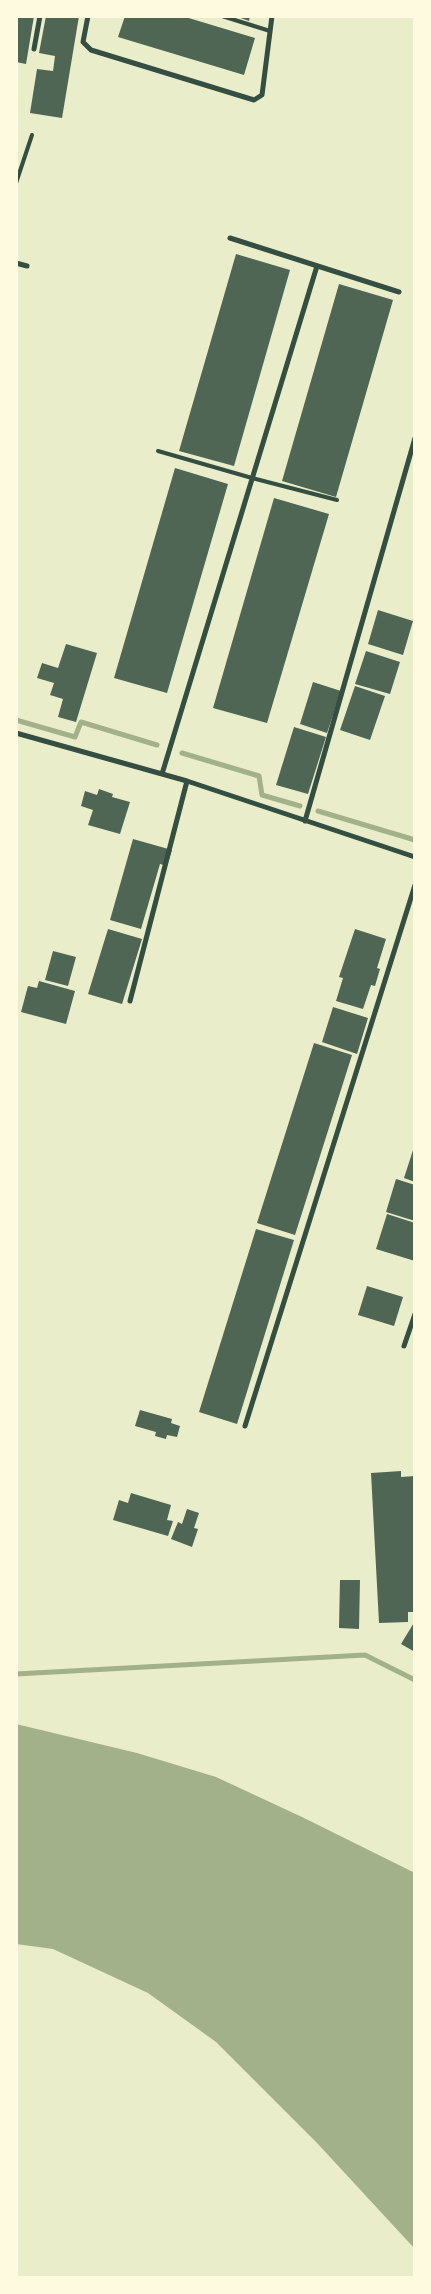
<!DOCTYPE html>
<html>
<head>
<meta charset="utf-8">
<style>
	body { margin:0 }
	#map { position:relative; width:431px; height:2294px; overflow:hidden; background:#e9edc9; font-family:Lato,sans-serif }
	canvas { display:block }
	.frame { position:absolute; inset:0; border:18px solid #fefae0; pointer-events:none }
</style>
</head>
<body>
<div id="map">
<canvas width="431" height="2294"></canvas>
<div class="frame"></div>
</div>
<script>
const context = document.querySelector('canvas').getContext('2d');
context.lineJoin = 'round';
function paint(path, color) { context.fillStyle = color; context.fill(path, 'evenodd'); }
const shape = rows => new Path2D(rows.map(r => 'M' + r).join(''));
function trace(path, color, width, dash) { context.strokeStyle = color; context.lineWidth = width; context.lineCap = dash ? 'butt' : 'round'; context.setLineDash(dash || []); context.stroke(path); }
paint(shape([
	[16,1724,137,1753,216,1777,302,1817,415,1873,415,2249,317,2143,216,2042,148,1993,53,1949,16,1944]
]), '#a3b18a');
trace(shape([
	[16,720,75,737,81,722,157,745],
	[182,753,259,776,262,795,300,806],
	[318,811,415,840],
	[16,1674,365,1655,415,1680]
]), '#a3b18a', 5);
paint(shape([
	[16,16,34,16,26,64,16,62],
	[46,16,79,16,62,118,30,113,37,69,53,71,55,56,39,53],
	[125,16,182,16,255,38,244,75,118,37],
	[235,16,250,16,249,21],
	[236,254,290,270,234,466,179,451],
	[339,284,393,300,336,497,282,481],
	[175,468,228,484,167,693,114,678],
	[274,498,329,514,267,723,213,708],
	[378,610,413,621,403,655,368,644],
	[66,644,97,653,76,722,58,717,63,699,50,695,54,683,37,678,42,663,58,668],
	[366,651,400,662,390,694,355,684],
	[313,682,341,691,327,733,300,724],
	[355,686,385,696,370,740,340,730],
	[294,727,326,737,308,794,276,785],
	[99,789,113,794,112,797,130,802,120,834,88,825,93,810,81,806,85,791,97,795],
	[133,839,172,850,167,866,160,864,141,929,110,920],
	[108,929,142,939,122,1004,88,994],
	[355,929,386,939,377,968,380,969,375,986,371,985,363,1009,336,1001,343,978,339,977],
	[53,951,76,957,68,986,45,980],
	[39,981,75,991,66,1024,21,1012,28,986,37,988],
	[333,1007,368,1018,357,1054,322,1042],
	[314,1043,352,1055,295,1235,257,1223],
	[414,1147,415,1147,415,1182,404,1178],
	[396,1179,415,1185,415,1221,386,1212],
	[387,1214,415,1223,415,1261,376,1249],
	[256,1229,294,1240,237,1424,199,1412],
	[367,1286,403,1297,394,1326,358,1315],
	[140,1410,172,1419,171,1423,180,1426,177,1437,167,1435,166,1439,155,1436,156,1432,135,1426],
	[401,1471,401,1477,415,1476,415,1612,408,1612,408,1622,379,1623,371,1473],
	[131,1493,171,1505,167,1520,173,1521,168,1536,113,1520,119,1500,128,1503],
	[187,1509,199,1513,194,1528,198,1529,192,1547,171,1539,178,1522,182,1524],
	[340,1580,360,1580,359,1629,339,1628],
	[415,1621,415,1652,401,1644]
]), '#4f6655');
trace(shape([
	[222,16,270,31],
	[16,183,32,135],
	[16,218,16,219],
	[158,451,252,478,337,500]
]), '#344e41', 4);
trace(shape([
	[88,16,83,42,91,50,254,100,262,95,272,16],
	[34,49,40,16],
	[230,238,399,292],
	[16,263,27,266],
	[16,733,187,781,415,857],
	[162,774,317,266],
	[305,821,415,438],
	[130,1001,187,781],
	[404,1346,415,1314],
	[245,1426,415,885]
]), '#344e41', 5);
</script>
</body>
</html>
